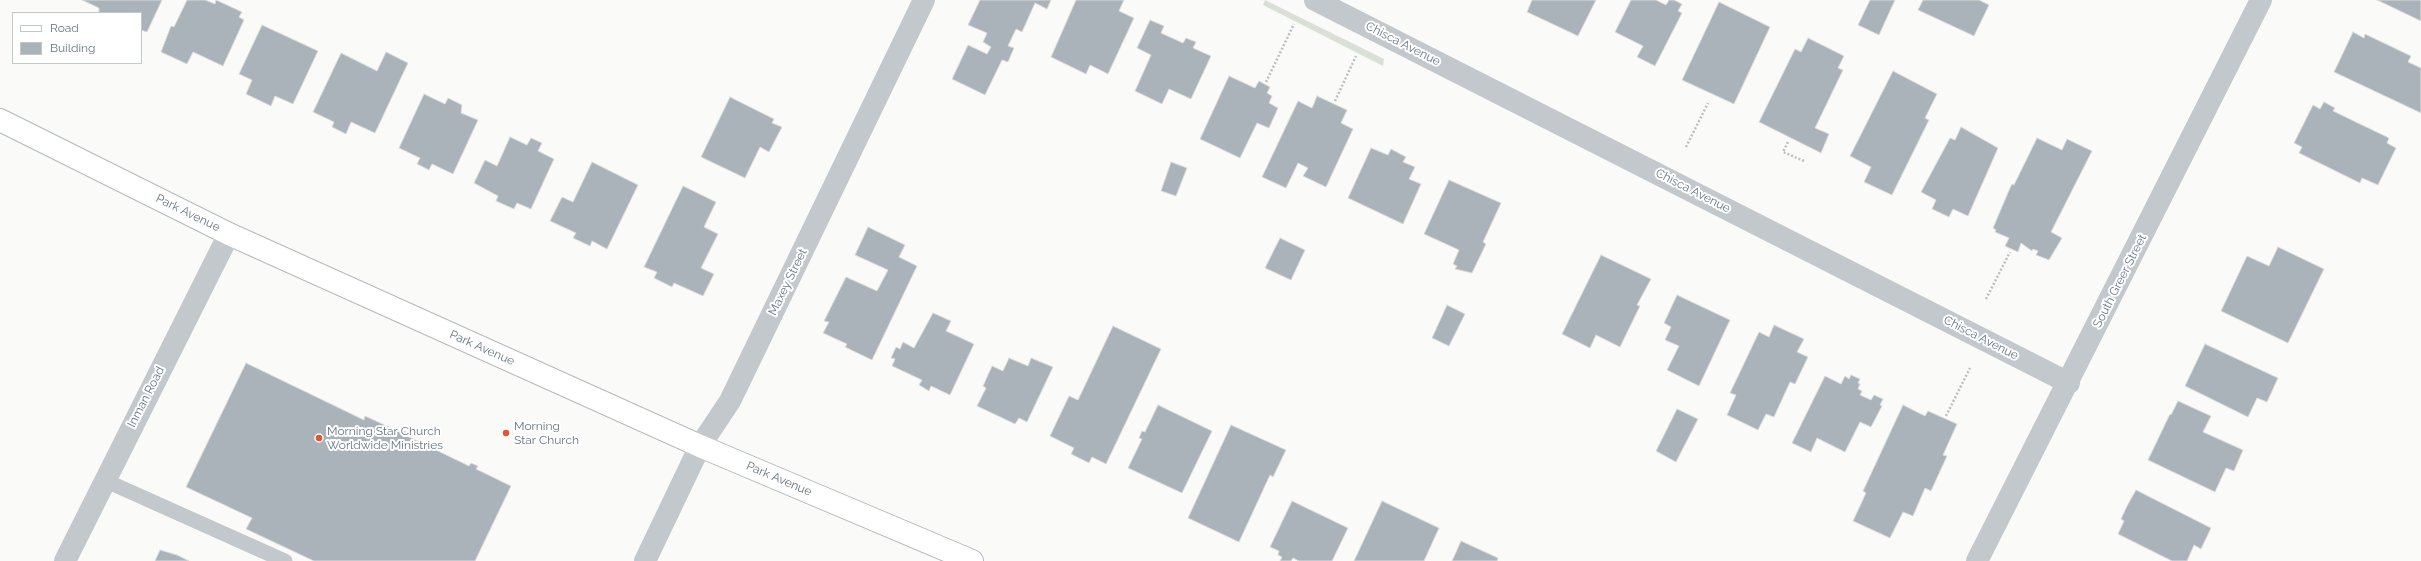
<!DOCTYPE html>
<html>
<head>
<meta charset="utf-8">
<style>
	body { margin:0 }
	#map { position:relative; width:2421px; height:561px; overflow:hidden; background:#fafaf8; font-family:Raleway,sans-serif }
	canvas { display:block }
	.legend { position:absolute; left:12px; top:12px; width:130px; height:52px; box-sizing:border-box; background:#fff; border:1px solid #c1c8cd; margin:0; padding:5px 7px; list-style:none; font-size:12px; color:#657683 }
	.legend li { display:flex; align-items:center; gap:8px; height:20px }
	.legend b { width:20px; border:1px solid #c1c8cd }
</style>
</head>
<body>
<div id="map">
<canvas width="2421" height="561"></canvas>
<ul class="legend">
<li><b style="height:5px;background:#fff"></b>Road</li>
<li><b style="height:11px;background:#aab3b9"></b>Building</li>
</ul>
</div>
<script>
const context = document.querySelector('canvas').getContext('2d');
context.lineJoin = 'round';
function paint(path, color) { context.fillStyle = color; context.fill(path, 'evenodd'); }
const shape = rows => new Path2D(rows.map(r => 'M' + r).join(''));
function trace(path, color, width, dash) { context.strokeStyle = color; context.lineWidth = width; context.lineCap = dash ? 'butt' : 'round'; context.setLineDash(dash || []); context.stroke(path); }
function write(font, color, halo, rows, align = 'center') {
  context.font = font + ' Raleway,sans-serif'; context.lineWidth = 4; context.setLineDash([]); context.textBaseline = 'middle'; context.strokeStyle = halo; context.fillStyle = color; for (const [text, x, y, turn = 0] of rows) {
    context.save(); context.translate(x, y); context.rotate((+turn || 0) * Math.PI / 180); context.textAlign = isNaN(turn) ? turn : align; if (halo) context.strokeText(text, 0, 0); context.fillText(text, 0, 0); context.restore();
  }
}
paint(shape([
	[1265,0,1384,59,1383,66,1263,5]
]), '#dadfd7');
const building = shape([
	[82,0,162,0,147,32,141,30,141,13,99,13,99,8,82,0],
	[187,0,205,0,215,4,216,0,242,12,239,17,244,20,223,66,193,52,187,64,161,52,171,26,174,27,187,0],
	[980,0,1051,0,1047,9,1035,3,1022,32,1016,29,1008,46,1014,48,1008,62,1002,60,985,95,952,79,968,45,987,54,991,47,983,42,987,33,968,25,980,0],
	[1076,0,1124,0,1119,11,1134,18,1108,74,1090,65,1086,74,1051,57,1076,0],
	[1532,0,1596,0,1578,36,1527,12,1532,0],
	[1631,0,1656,0,1666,5,1669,0,1674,0,1682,4,1678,11,1682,13,1655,66,1637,57,1643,46,1615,32,1631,0],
	[1870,0,1895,0,1879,35,1858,25,1870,0],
	[1923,0,1979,0,1989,5,1974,36,1918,10,1923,0],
	[2377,0,2421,0,2421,21,2377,0],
	[1719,2,1770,27,1734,104,1682,80,1719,2],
	[1150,20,1164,26,1161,33,1183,43,1186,38,1196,42,1193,48,1211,56,1191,99,1169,89,1162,104,1135,91,1151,55,1137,48,1150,20],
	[262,25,318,51,293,104,275,96,271,106,246,94,252,80,239,74,262,25],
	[2353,32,2364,38,2365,34,2411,56,2408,62,2421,68,2421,113,2334,72,2353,32],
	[1808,38,1844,56,1838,68,1843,70,1815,128,1829,134,1821,153,1759,122,1795,49,1801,52,1808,38],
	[386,52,408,63,375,133,351,122,346,134,332,127,334,122,313,112,341,53,377,71,386,52],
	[1893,71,1937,94,1925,118,1929,120,1892,195,1864,182,1871,167,1850,156,1893,71],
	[1229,76,1255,88,1259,81,1270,87,1267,93,1272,96,1269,103,1278,108,1269,128,1257,123,1240,158,1200,139,1229,76],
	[424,94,445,104,448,98,462,105,461,113,478,120,453,174,432,164,429,170,417,164,420,158,399,148,424,94],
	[1317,96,1347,110,1341,123,1353,129,1326,187,1303,176,1308,168,1298,163,1286,188,1262,177,1298,101,1312,108,1317,96],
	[730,97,774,119,772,123,782,127,769,152,760,147,745,178,701,157,730,97],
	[2324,102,2335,108,2333,111,2389,138,2387,143,2396,148,2378,185,2362,178,2360,183,2299,153,2302,147,2294,143,2313,105,2320,109,2324,102],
	[1961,127,1998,148,1968,216,1953,209,1949,217,1932,209,1936,200,1921,192,1950,138,1955,140,1961,127],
	[510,137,527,145,531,138,542,143,538,151,554,159,531,209,517,203,514,209,496,201,498,196,474,183,485,160,497,166,510,137],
	[2037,138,2062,150,2067,139,2092,151,2051,232,2062,238,2049,260,2036,255,2038,251,2033,249,2032,251,2021,243,2018,252,2005,246,2009,238,1995,232,1996,230,1993,228,2010,188,2012,184,2014,185,2037,138],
	[1371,148,1388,155,1391,149,1406,157,1403,162,1415,167,1409,179,1421,184,1403,224,1348,198,1371,148],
	[592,162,638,185,607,249,592,241,590,246,573,238,576,233,550,221,562,197,573,202,592,162],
	[1171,162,1187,168,1176,196,1161,191,1171,162],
	[1449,180,1501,203,1483,242,1486,244,1472,273,1455,269,1457,266,1453,264,1459,250,1424,234,1449,180],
	[683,186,716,202,704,227,718,234,701,268,714,274,703,296,674,283,672,287,654,278,657,272,644,267,683,186],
	[868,227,905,245,899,257,917,266,872,360,845,347,847,344,823,333,829,322,824,321,846,277,877,291,888,270,855,255,868,227],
	[1280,238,1305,250,1291,280,1265,268,1280,238],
	[2278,247,2324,269,2288,343,2221,311,2247,256,2269,266,2278,247],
	[1601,255,1651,279,1637,305,1640,306,1620,347,1596,335,1590,348,1562,334,1601,255],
	[1677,295,1730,320,1699,386,1667,370,1679,346,1665,340,1671,327,1664,323,1677,295],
	[1447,305,1465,314,1449,346,1432,338,1447,305],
	[933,313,951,321,946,331,974,344,950,395,931,386,929,391,919,385,922,380,892,366,895,359,891,358,896,347,900,349,903,342,914,348,933,313],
	[1774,325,1804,339,1797,352,1808,357,1795,384,1790,382,1774,417,1766,414,1758,430,1727,415,1736,395,1730,393,1759,332,1769,337,1774,325],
	[1113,326,1161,349,1106,464,1092,457,1089,463,1071,454,1074,448,1050,436,1069,396,1078,400,1113,326],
	[2205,344,2278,378,2267,402,2257,398,2248,417,2185,386,2205,344],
	[1009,358,1028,366,1031,358,1053,367,1027,422,1019,418,1015,424,977,406,986,388,983,386,992,366,1003,371,1009,358],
	[246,363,364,420,365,416,400,432,402,430,409,433,407,436,469,466,471,463,478,466,476,469,511,486,475,561,314,561,246,529,252,518,186,487,246,363],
	[1851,375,1860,379,1858,383,1860,384,1858,389,1862,391,1860,395,1871,400,1874,395,1883,399,1880,405,1882,406,1871,427,1860,422,1845,452,1817,438,1811,452,1792,443,1825,376,1841,384,1845,376,1849,379,1851,375],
	[2178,401,2211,416,2203,432,2243,450,2234,471,2226,468,2215,492,2148,460,2170,414,2171,415,2178,401],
	[1158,405,1212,431,1182,493,1128,468,1142,439,1139,438,1142,431,1145,432,1158,405],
	[1903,405,1925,416,1928,411,1957,424,1943,455,1947,456,1931,491,1925,488,1913,516,1903,512,1890,538,1853,521,1866,493,1863,491,1903,405],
	[1677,409,1698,419,1676,462,1656,451,1677,409],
	[1231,425,1286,450,1273,477,1270,475,1239,542,1188,518,1231,425],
	[2136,490,2211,528,2201,549,2194,545,2187,561,2172,561,2118,534,2124,521,2121,519,2127,506,2136,490],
	[1292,501,1348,528,1332,561,1299,561,1293,558,1291,561,1280,561,1282,557,1278,555,1279,551,1270,547,1292,501],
	[1382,501,1439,528,1424,561,1354,561,1382,501],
	[1461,541,1498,558,1497,561,1452,561,1461,541],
	[160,550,177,555,189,561,155,561,160,550]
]);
paint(building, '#aab3b9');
trace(building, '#dcdcda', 1);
const secondary = shape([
	[0,120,229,234,700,446,972,561]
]);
trace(secondary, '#b3babf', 24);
trace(shape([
	[1266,82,1294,24],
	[1335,101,1356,56],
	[1788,142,1783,152,1804,161],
	[1686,147,1708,103],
	[1986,299,2010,252],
	[1946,416,1970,368]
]), '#bbbfc2', 2.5, [2, 2]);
trace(shape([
	[104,480,285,561]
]), '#c3c8cc', 15);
trace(shape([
	[1315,0,2069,383],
	[65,561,229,234],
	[645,561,700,446,730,401,924,0],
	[1977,561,2261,0]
]), '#c3c8cc', 22);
trace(secondary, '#fff', 22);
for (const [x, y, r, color] of [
	[506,433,4,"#e4572e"],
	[319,438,4,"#e4572e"]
]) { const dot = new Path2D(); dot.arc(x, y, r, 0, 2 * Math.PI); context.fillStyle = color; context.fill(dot); trace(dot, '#fff', 1.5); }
write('12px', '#657683', '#fff', [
	["Chisca Avenue",1403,44,27],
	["Chisca Avenue",1693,191,27],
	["Park Avenue",188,213,26],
	["South Greer Street",2120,281,-63],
	["Maxey Street",788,282,-64],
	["Chisca Avenue",1981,338,27],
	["Park Avenue",482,348,24],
	["Inman Road",146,397,-63],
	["Park Avenue",779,479,23]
]);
write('12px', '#657683', '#fff', [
	["Morning",514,426],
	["Star Church",514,440],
	["Morning Star Church",327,431],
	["Worldwide Ministries",327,445]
], 'left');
</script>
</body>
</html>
